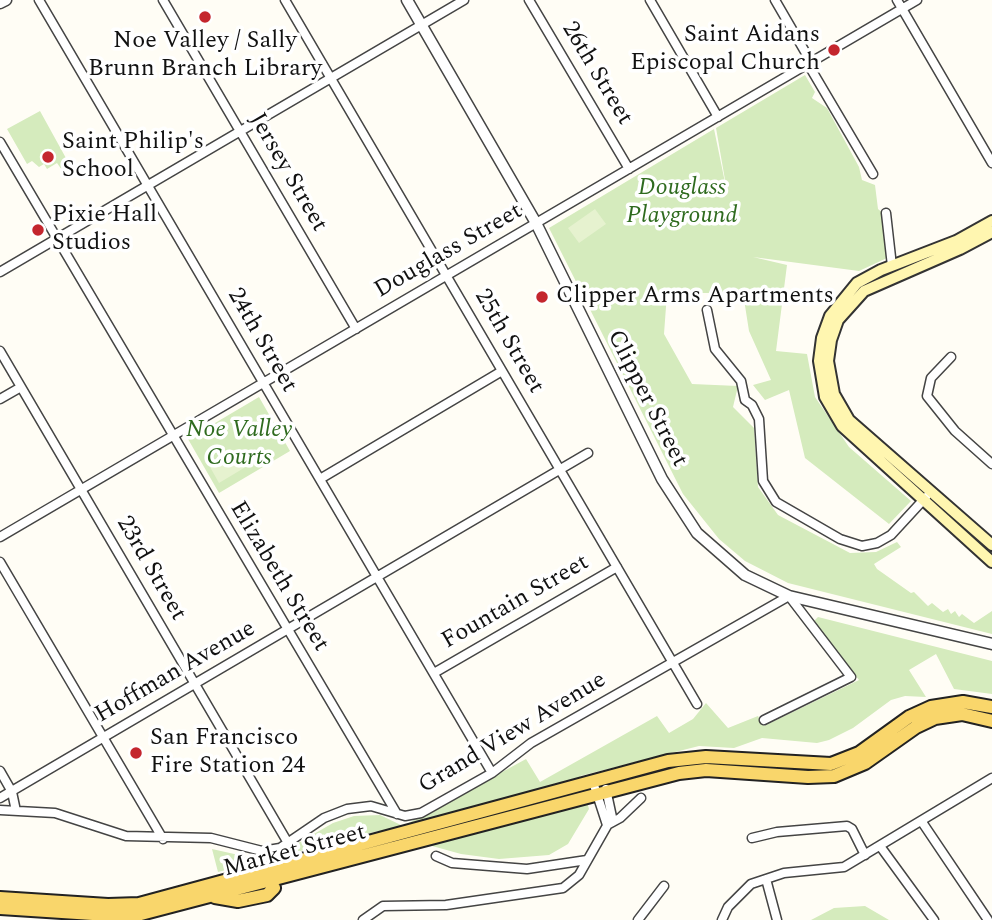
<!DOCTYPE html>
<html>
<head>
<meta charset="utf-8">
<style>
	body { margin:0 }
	canvas { display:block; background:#fffdf5 }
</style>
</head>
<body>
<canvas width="992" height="920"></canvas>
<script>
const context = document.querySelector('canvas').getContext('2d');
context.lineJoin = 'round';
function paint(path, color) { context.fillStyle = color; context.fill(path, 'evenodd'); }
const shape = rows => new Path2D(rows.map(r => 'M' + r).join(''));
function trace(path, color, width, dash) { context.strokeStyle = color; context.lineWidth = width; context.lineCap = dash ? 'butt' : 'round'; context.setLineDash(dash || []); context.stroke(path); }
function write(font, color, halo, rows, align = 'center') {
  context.font = font + ' Spectral,serif'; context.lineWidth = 7; context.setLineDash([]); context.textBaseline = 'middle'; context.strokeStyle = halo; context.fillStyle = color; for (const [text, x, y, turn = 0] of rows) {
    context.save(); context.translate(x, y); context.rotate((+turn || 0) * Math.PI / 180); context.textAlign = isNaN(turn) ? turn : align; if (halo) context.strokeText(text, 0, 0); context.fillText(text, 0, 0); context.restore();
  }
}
paint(shape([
	[805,75,815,92,812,98,827,108,859,167,862,180,875,185,878,209,884,214,887,258,859,271,753,257,787,265,776,351,807,354,815,397,849,447,911,501,889,524,805,458,789,390,765,400,753,385,771,380,749,331,743,293,667,293,664,334,692,384,738,386,733,407,754,428,758,487,778,515,850,553,876,552,897,542,901,547,874,564,877,569,911,593,914,592,928,606,932,603,943,612,948,609,951,614,955,611,959,617,962,614,974,623,992,611,992,634,788,583,745,561,719,539,683,494,549,228,714,129,728,197,716,128],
	[40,111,72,169,64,173,57,163,47,169,44,164,39,167,32,161,27,164,7,129],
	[259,397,290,451,219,493,188,439],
	[818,617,992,661,992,694,954,689,936,654,909,670,926,697,905,696,891,700,853,728,829,740,817,743,762,738,734,748,699,746,580,776,589,809,568,844,549,855,499,859,461,854,378,831,218,872,212,849,252,858,274,857,333,823,354,816,380,815,403,826,526,759,540,782,657,716,669,733,693,719,706,703,728,728,758,716,764,726,859,680,818,630,814,621],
	[865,906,889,920,811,920,834,908]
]), '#d5ebbd');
paint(shape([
	[595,209,606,224,579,243,568,228],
	[234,452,244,468,219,483,210,467]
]), '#e6f2cf');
const minor = shape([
	[39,0,492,773],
	[163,0,356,329],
	[285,0,697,704],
	[529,0,629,169],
	[650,0,718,117],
	[775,0,811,62],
	[897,0,992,163],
	[808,64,873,174],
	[0,142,397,814],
	[886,213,892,266],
	[0,272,464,0],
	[707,310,715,349,741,381,745,400,752,405,759,419,763,481,776,502,840,539,862,546,877,543,891,535,926,497],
	[0,351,288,843],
	[951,357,931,378,927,396,955,431,992,464],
	[0,399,21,387],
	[320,479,502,371],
	[0,537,917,0],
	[0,562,163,839],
	[434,673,617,567],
	[0,771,12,792,16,811],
	[593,782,607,825],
	[0,798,588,453],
	[0,810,55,813,126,836,211,838,262,851,280,848,324,818,347,809,371,806,405,816,421,813,492,773,531,743,789,596,851,677,764,720],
	[922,822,988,920],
	[609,824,620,818,641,798],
	[752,838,777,832,847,826,852,829,865,855],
	[880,846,934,920],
	[436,856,452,863,527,869,587,860],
	[766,879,777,920],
	[363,920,383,906,446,905,563,888,579,875,612,817,606,789],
	[638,920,664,886],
	[722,920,728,907,751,884,784,873,844,867,992,778]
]);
const tertiary = shape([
	[407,0,536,223,662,479,697,533,745,575,789,596,992,644],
	[0,3,6,0]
]);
const secondary = shape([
	[992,221,956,241,881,270,857,283,830,316,822,338,819,361,825,397,842,426,992,562],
	[992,232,960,249,864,291,838,320,831,340,828,361,834,394,849,420,992,545]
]);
const primary = shape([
	[215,897,238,901,267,895,274,888,268,873],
	[0,898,108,905,139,904,668,761,706,757,831,764,859,753,909,717,931,707,963,702,992,707],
	[0,908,108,915,141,914,679,773,706,770,808,777,834,776,865,763,916,727,935,718,962,714,992,721]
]);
trace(minor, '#444', 11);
trace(tertiary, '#444', 13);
trace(secondary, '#333', 14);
trace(primary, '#222', 16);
trace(minor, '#fff', 8);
trace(tertiary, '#fff', 10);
trace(secondary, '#fff6b0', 10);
trace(primary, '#f9d66b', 12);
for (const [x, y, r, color] of [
	[205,17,7,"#c4262e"],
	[834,50,7,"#c4262e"],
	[48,157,7,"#c4262e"],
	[38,230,7,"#c4262e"],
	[542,297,7,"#c4262e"],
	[136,753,7,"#c4262e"]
]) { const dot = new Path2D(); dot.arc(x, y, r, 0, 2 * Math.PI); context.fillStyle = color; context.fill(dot); trace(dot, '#fff', 2.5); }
write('24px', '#111', '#fff', [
	["Saint Aidans",820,36,"right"],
	["Episcopal Church",820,64,"right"],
	["Noe Valley / Sally",205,42,"center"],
	["Brunn Branch Library",205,70,"center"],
	["Saint Philip's",62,143],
	["School",62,171],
	["Pixie Hall",52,216],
	["Studios",52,244],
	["Clipper Arms Apartments",556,297],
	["San Francisco",150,739],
	["Fire Station 24",150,767]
], 'left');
write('24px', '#111', '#fff', [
	["26th Street",596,74,59],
	["Jersey Street",287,173,60],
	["Douglass Street",449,252,-30],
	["24th Street",261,341,60],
	["25th Street",508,342,60],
	["Clipper Street",646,399,63],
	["23rd Street",150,569,60],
	["Elizabeth Street",278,577,59],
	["Fountain Street",516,603,-30],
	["Hoffman Avenue",176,673,-30],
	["Grand View Avenue",513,734,-31],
	["Market Street",295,852,-15]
]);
write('italic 24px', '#2f6b1f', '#fff', [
	["Douglass",682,189],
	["Playground",682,217],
	["Noe Valley",239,431],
	["Courts",239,459]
]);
</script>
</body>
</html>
